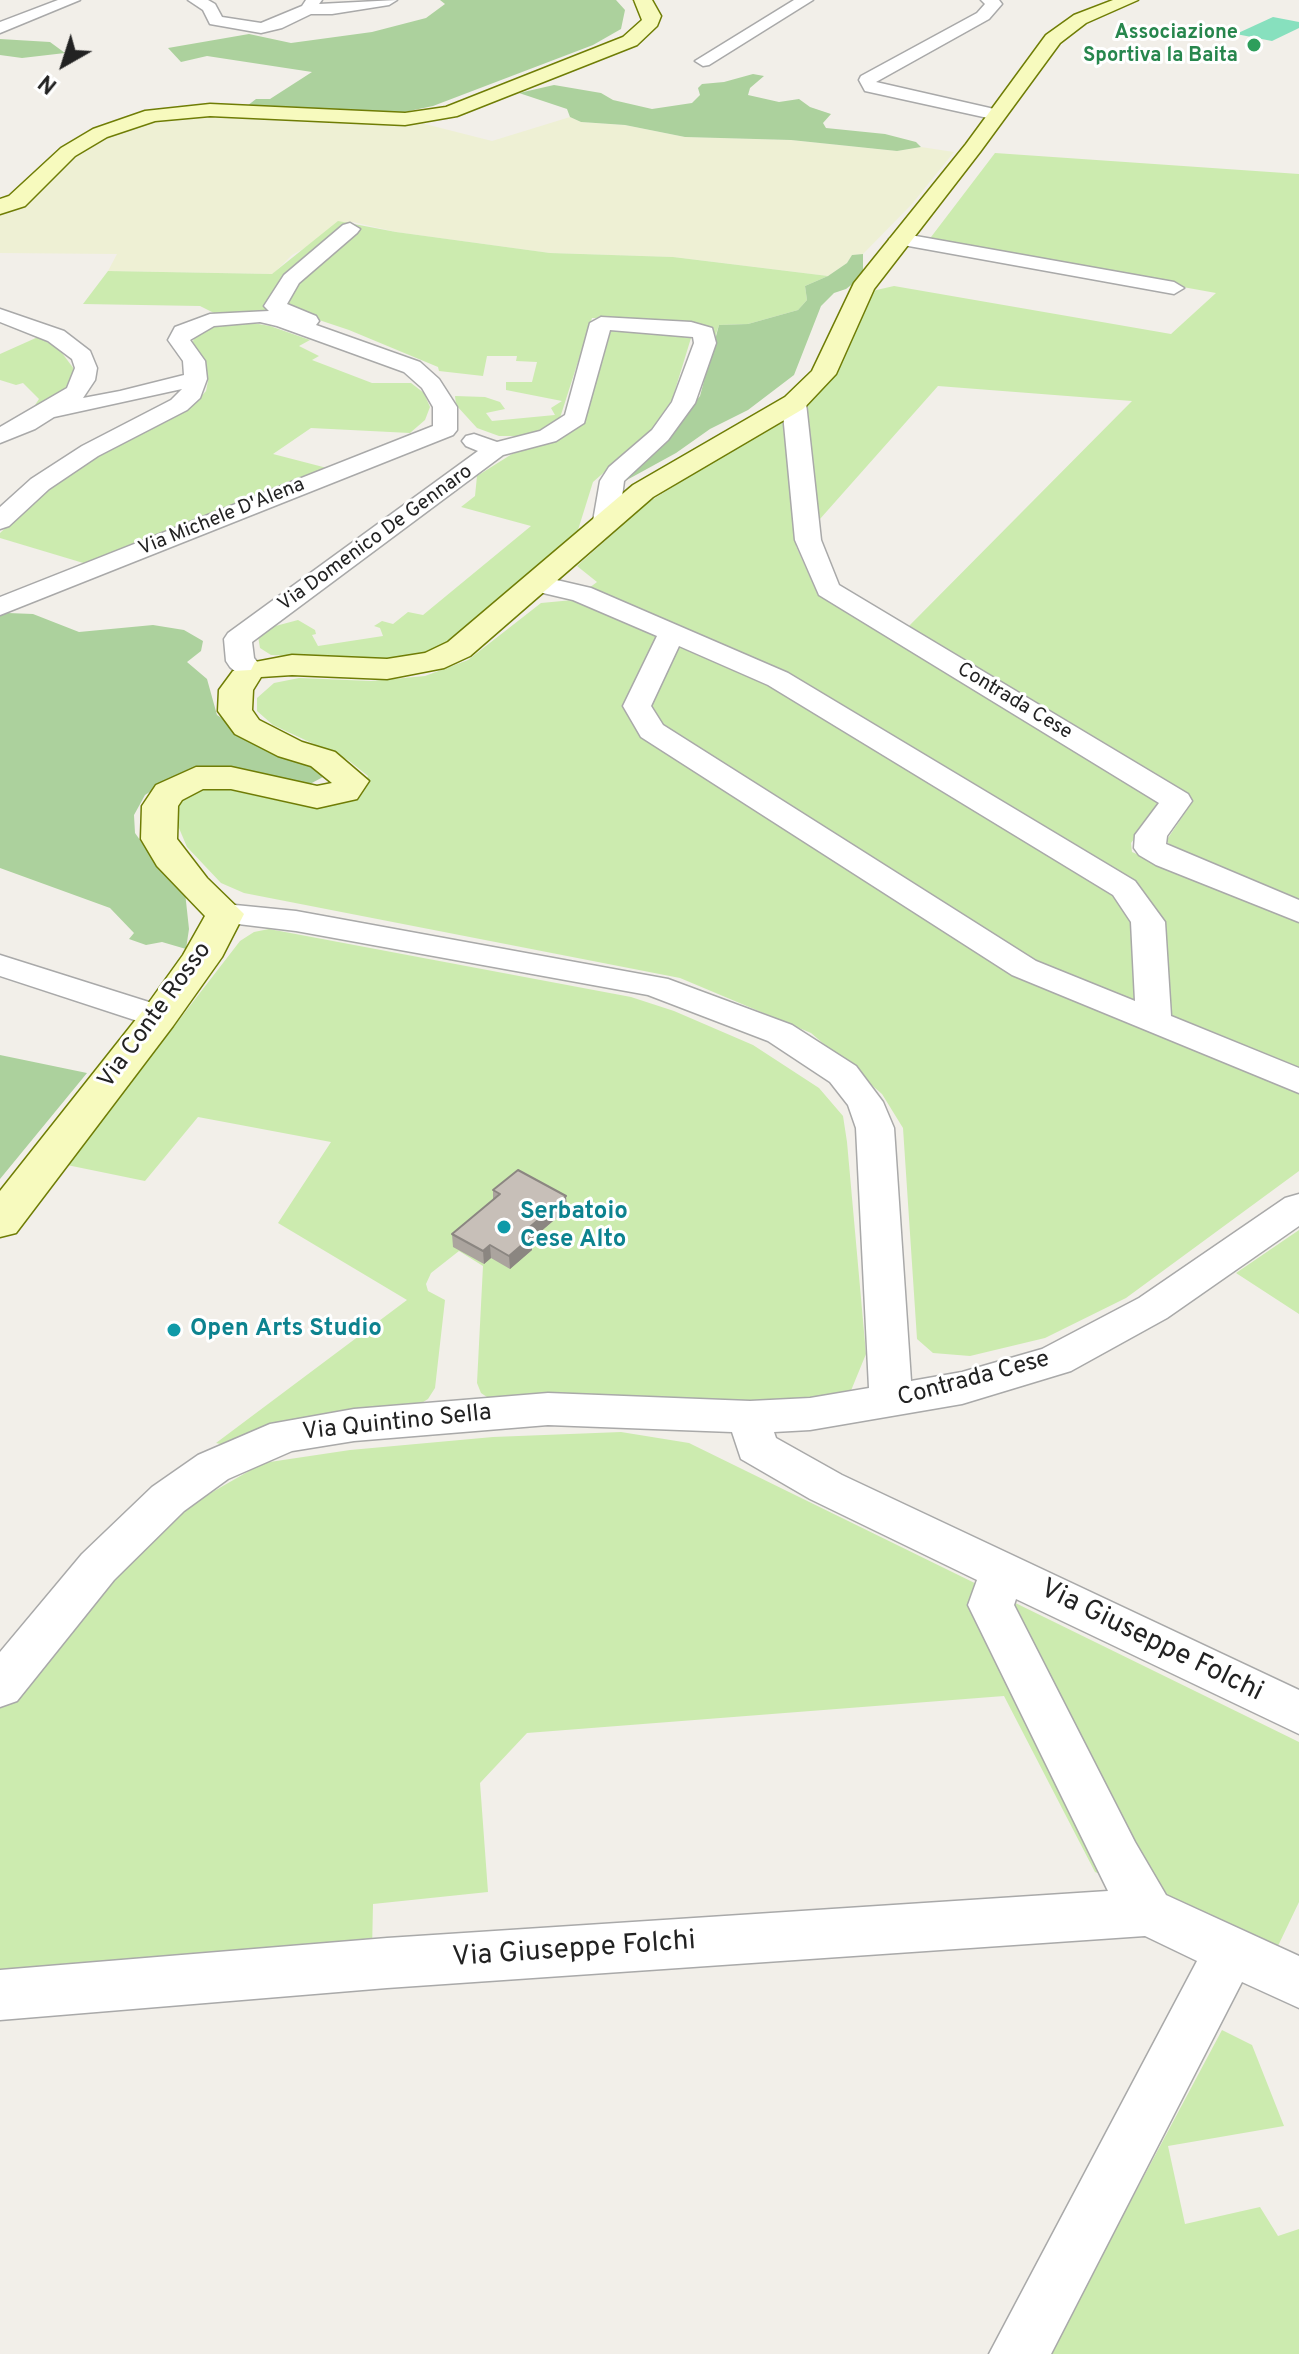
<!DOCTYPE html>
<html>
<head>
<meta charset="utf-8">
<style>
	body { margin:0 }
	#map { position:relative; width:1299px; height:2354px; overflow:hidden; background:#f2efe9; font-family:Overpass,sans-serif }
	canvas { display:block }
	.north { position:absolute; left:24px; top:24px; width:80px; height:80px; -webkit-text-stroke:6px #fff; paint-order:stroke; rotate:219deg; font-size:22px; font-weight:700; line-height:32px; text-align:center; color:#222 }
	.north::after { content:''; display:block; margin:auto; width:28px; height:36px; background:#222; clip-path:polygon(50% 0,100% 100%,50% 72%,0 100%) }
</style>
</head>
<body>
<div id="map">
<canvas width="1299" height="2354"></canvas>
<div class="north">N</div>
</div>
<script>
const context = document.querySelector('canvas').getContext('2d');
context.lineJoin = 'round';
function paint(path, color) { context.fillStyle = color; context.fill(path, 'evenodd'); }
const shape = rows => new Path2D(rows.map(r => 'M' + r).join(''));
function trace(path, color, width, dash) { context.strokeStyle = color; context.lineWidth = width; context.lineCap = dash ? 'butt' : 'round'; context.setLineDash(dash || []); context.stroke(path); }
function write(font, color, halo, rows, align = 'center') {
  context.font = font + ' Overpass,sans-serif'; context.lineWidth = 6; context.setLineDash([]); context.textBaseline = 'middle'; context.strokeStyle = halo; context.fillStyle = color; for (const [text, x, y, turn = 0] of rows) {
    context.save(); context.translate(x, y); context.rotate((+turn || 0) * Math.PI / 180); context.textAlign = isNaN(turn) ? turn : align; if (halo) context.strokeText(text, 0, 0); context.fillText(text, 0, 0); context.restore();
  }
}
paint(shape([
	[190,115,246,115,386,124,421,123,492,141,570,117,581,122,625,125,685,137,791,140,897,151,921,147,954,152,912,204,863,254,852,255,847,263,828,276,673,257,550,253,396,232,353,222,292,255,273,274,108,271,117,254,0,253,0,212,37,193,96,139,156,119]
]), '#eef0d4');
paint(shape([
	[995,153,1299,174,1299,903,1181,854,1166,841,1193,801,908,627,1132,401,938,386,796,546,818,595,1158,795,1162,804,1131,843,1132,852,1299,922,1299,1171,1126,1298,1045,1338,970,1356,933,1353,917,1339,903,1128,882,1094,811,1033,680,978,244,893,221,883,187,847,176,821,177,801,190,790,212,786,302,806,334,803,361,792,368,776,348,760,273,725,257,711,257,698,274,683,299,678,371,681,425,676,468,660,541,603,573,600,597,582,577,566,647,503,783,418,872,291,894,286,1171,334,1216,293,928,241],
	[338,221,396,232,550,253,673,257,828,276,805,286,807,300,798,310,748,324,719,325,714,340,702,326,687,322,592,318,559,421,536,433,520,436,499,436,477,428,456,405,455,396,485,397,500,402,505,409,486,413,492,421,555,415,551,408,562,401,506,390,506,382,532,382,537,362,516,361,517,356,487,356,483,376,439,371,438,367,349,330,289,310,214,313,200,306,83,304,108,271,272,274],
	[247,322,270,326,310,340,299,346,319,356,312,360,372,383,411,383,424,393,430,407,425,420,410,433,311,428,273,454,327,468,90,565,0,538,0,533,51,486,113,446,176,415,197,401,206,391,208,381,206,365,192,343,195,337,203,330,224,324],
	[612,327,691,338,672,400,649,433,593,482,578,530,447,646,422,654,369,660,271,655,260,648,258,636,268,628,298,620,315,630,316,634,312,635,318,646,383,636,380,628,374,626,382,621,393,624,408,612,423,615,531,526,461,507,475,496,477,476,512,454,558,438,585,422],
	[38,337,59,349,74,369,71,381,62,392,45,405,35,405,39,399,23,383,16,385,0,380,0,354],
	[269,929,631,997,674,1011,753,1045,819,1088,843,1116,847,1142,866,1354,850,1393,812,1402,490,1399,481,1393,477,1383,483,1266,459,1251,431,1273,426,1284,428,1291,445,1300,435,1388,428,1399,420,1404,224,1445,216,1443,407,1300,278,1223,331,1142,198,1117,145,1181,67,1165,240,941,254,932],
	[1299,1230,1299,1314,1236,1273],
	[621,1432,689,1443,1299,1742,1299,1902,1277,1948,1095,1872,1004,1696,527,1733,480,1783,488,1892,373,1904,372,1951,0,1975,0,1706,144,1541,202,1498,263,1463,350,1450,493,1437],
	[1222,2030,1252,2045,1284,2126,1168,2146,1185,2224,1260,2207,1278,2236,1299,2229,1299,2354,1049,2354]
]), '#ccebaf');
paint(shape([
	[440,0,616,0,625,10,621,29,593,45,433,106,390,115,247,106,256,99,270,99,312,72,207,56,181,62,168,48,249,34,291,43,372,32,426,18,445,4],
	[0,39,50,42,65,53,22,58,0,55],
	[753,74,764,76,750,88,748,95,779,102,799,99,810,107,831,114,823,123,826,128,885,134,916,142,921,147,897,151,791,140,685,137,625,125,581,122,570,117,567,109,519,93,554,85,601,93,613,100,652,109,692,103,700,95,698,88,702,84,724,82],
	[863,254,863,270,859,279,846,289,834,293,821,306,794,375,748,410,710,429,676,453,625,481,635,466,658,447,700,396,719,325,748,324,798,310,807,300,805,286,828,276,847,263,852,255],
	[8,613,33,614,79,632,153,625,184,630,203,641,201,651,187,662,207,679,217,715,269,749,319,770,323,777,310,784,243,769,195,769,171,778,145,795,134,815,135,833,150,854,185,892,189,929,186,949,162,942,146,945,129,939,134,933,110,908,0,868,0,615],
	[0,1055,87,1073,0,1179]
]), '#acd19d');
paint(shape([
	[1273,17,1299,22,1299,28,1272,41,1236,34]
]), '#87e0be');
const street = shape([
	[58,0,80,0,0,33,0,22,58,0],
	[188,0,208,0,215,4,222,17,261,23,302,6,306,0,322,0,319,4,397,0,389,5,332,14,311,14,282,28,261,33,210,24,203,10,188,0],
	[794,0,813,0,709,65,703,66,695,61,794,0],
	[981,0,999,0,1002,4,989,19,876,82,1003,111,1006,115,1003,119,997,120,865,91,859,80,861,76,977,13,985,4,981,0],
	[350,223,360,229,357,233,299,283,287,304,316,316,319,321,316,325,420,362,439,379,457,407,457,430,453,435,0,615,0,597,433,426,433,407,422,388,404,372,277,326,260,322,214,326,190,340,205,361,207,379,200,398,187,410,98,456,49,489,9,526,0,529,0,507,31,479,82,446,171,400,182,389,54,417,35,429,0,443,0,427,67,388,75,368,72,359,48,341,0,322,0,309,64,331,90,351,97,368,95,380,83,398,120,391,184,375,183,361,168,340,175,327,210,314,269,311,264,306,284,275,343,225,350,223],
	[899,233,1174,282,1184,288,1174,294,892,243,889,239,899,233],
	[601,317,691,322,712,328,716,343,695,403,668,440,624,481,619,521,615,526,606,529,597,526,593,521,600,481,609,467,652,430,672,402,694,343,693,337,610,330,584,423,556,441,503,455,252,642,254,658,262,668,258,674,248,676,238,674,230,667,226,661,224,639,228,633,478,451,466,446,462,441,466,436,474,434,497,442,540,431,565,415,590,323,601,317],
	[794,396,802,398,806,403,821,540,839,585,1188,794,1192,801,1167,836,1166,844,1299,900,1299,922,1156,865,1139,855,1134,848,1135,835,1159,803,819,595,795,540,782,403,786,398,794,396],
	[535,575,591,588,788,673,1135,881,1165,922,1171,1016,1299,1068,1299,1093,1012,975,641,737,623,706,657,636,573,600,526,589,522,583,526,577,535,575],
	[679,646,768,685,1113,895,1131,922,1135,1001,1036,961,663,725,651,706,679,646],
	[225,904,296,911,668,979,792,1025,856,1066,883,1102,894,1128,911,1381,962,1372,1042,1349,1139,1298,1285,1198,1299,1194,1299,1226,1167,1318,1071,1371,962,1404,810,1430,774,1432,776,1438,842,1475,1299,1690,1299,1734,1016,1599,1014,1605,1135,1842,1166,1895,1299,1956,1299,2008,1242,1982,1051,2354,989,2354,1197,1961,1145,1936,387,1988,0,2020,0,1970,387,1938,1108,1891,968,1605,977,1580,810,1499,741,1459,732,1432,548,1425,354,1441,292,1451,228,1479,184,1511,114,1580,17,1701,0,1707,0,1652,82,1554,152,1487,198,1455,270,1424,354,1409,548,1393,750,1401,810,1398,869,1388,856,1128,848,1105,830,1082,768,1041,648,995,296,931,213,921,209,914,213,907,225,904],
	[0,955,171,1009,176,1017,171,1025,159,1028,0,976,0,955]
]);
const secondary = shape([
	[634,0,652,0,661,16,657,26,637,45,457,116,405,125,210,116,155,121,107,137,75,156,25,206,0,214,0,199,9,196,61,148,93,129,145,111,210,104,405,113,446,107,623,37,642,20,634,0],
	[1113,0,1138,0,1086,23,1060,43,980,152,874,289,836,374,803,409,653,497,470,656,444,668,387,679,292,675,261,677,253,690,252,710,259,720,302,742,335,752,369,781,357,799,317,808,231,789,203,789,182,800,178,806,177,839,207,878,244,914,222,957,173,1026,16,1233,0,1237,0,1191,145,1008,183,955,205,916,157,866,141,839,142,806,156,785,196,767,231,767,317,786,332,783,311,766,278,756,235,734,218,711,219,690,233,671,251,670,255,662,292,655,387,659,425,653,448,642,633,485,785,397,812,371,854,283,966,144,1046,35,1074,15,1113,0]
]);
trace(street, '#a9a9a9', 3);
trace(secondary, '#6f7d05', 3);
paint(street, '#fff');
paint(secondary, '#f7fabe');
paint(shape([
	[493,1190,567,1209,532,1239,532,1250,510,1269,491,1258,484,1264,453,1247,452,1234,493,1200]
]), '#aba49e');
paint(shape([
	[566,1196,567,1209,532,1239,532,1250,510,1269,509,1256,524,1232],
	[490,1245,491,1258,484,1264,483,1251]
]), '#8b8681');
const building = shape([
	[518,1170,566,1196,524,1232,531,1237,509,1256,490,1245,483,1251,452,1234,500,1194,493,1190,518,1170]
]);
paint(building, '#c7bfb8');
trace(building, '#8b8681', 2);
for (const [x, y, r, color] of [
	[1254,45,8,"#2e9e5b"],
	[504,1227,8,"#0f9aa8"],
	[174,1330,8,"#0f9aa8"]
]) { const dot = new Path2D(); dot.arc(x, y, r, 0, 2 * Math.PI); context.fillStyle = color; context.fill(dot); trace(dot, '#fff', 3); }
write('bold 20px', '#27864d', '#fff', [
	["Associazione",1238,34],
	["Sportiva la Baita",1238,57]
], 'right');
write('20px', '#222', '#fff', [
	["Via Michele D'Alena",222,518,-22],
	["Via Domenico De Gennaro",376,539,-36],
	["Contrada Cese",1014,702,31]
]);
write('24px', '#222', '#fff', [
	["Via Conte Rosso",156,1016,-54],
	["Contrada Cese",974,1380,-15],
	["Via Quintino Sella",397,1424,-6]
]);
write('bold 24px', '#0d838f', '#fff', [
	["Serbatoio",520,1213],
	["Cese Alto",520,1241],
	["Open Arts Studio",190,1330]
], 'left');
write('28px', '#222', '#fff', [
	["Via Giuseppe Folchi",1151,1642,26],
	["Via Giuseppe Folchi",574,1951,-4]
]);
</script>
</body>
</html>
